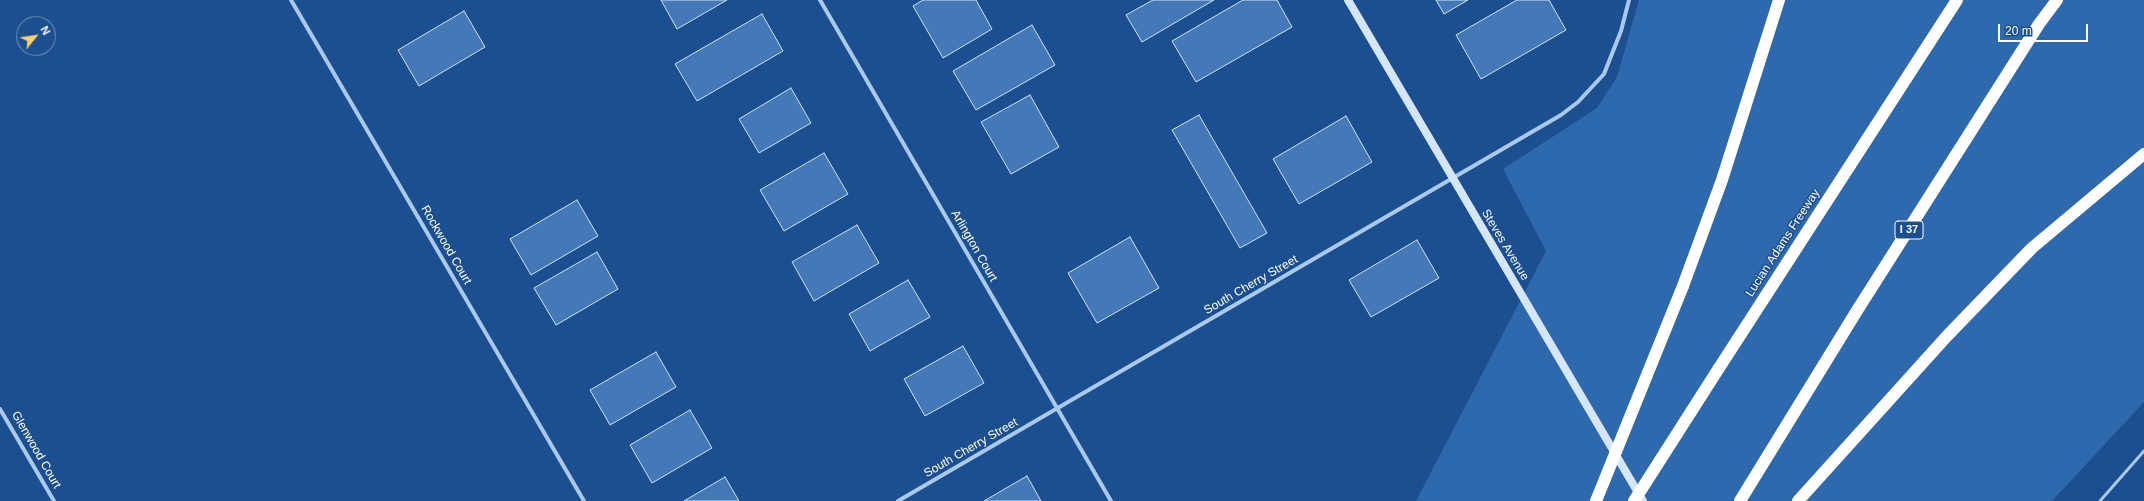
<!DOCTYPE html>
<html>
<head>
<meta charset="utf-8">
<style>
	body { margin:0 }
	#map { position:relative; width:2144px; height:501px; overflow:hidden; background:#1b4f8f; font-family:Helvetica,sans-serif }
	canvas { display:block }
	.north { position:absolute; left:16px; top:16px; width:40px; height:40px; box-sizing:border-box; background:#1b4f8f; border:1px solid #7695bc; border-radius:50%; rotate:60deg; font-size:11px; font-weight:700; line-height:16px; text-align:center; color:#fff }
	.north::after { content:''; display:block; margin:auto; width:14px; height:18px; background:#ffd166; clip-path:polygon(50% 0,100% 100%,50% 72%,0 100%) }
	.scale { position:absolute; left:1998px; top:24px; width:90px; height:18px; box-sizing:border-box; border:2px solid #fff; border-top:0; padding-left:5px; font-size:12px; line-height:14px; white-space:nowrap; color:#fff; -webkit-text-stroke:3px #1b4f8f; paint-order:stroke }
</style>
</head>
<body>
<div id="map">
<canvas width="2144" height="501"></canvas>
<div class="north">N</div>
<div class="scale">20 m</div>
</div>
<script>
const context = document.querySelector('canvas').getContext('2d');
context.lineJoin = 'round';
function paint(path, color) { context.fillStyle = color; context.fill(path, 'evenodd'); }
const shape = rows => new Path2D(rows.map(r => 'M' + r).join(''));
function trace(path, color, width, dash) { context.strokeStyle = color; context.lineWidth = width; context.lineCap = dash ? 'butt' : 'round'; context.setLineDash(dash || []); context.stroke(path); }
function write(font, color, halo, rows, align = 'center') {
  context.font = font + ' Helvetica,sans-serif'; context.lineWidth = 3; context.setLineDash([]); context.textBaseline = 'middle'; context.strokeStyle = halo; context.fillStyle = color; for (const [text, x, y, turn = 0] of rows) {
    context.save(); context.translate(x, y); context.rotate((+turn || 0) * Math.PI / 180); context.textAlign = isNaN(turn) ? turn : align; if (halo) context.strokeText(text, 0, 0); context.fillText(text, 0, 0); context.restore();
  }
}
paint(shape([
	[1639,0,2144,0,2144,402,2052,501,1416,501,1546,251,1503,169,1597,108,1617,77]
]), '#2e69ad');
const building = shape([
	[661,0,727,0,677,29,661,0],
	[923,0,976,0,992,29,943,58,913,6,923,0],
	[1153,0,1214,0,1142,42,1126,15,1153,0],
	[1243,0,1277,0,1292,27,1196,82,1172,41,1243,0],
	[1436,0,1468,0,1444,14,1436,0],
	[1517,0,1549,0,1566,30,1481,79,1456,35,1517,0],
	[464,11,485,47,419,86,398,50,464,11],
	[762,14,783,51,697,101,675,64,762,14],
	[1032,25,1055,65,976,110,953,71,1032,25],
	[791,88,811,123,759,153,739,119,791,88],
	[1030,95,1059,147,1011,174,981,122,1030,95],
	[1199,115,1267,233,1240,248,1172,130,1199,115],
	[1346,116,1372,162,1299,204,1273,159,1346,116],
	[824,153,848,194,784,231,760,190,824,153],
	[577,200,598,236,531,275,510,239,577,200],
	[857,225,879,263,814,301,792,262,857,225],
	[1130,237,1159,288,1097,323,1068,273,1130,237],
	[1417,240,1439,278,1371,317,1349,280,1417,240],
	[597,252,618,289,556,325,534,288,597,252],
	[908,280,930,317,870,351,849,314,908,280],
	[963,346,984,383,925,416,904,379,963,346],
	[656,352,676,387,610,425,590,390,656,352],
	[690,410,712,448,652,483,630,445,690,410],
	[1027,476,1041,501,984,501,1027,476],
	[725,477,739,501,684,501,725,477]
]);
paint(building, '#4478b7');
trace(building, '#cfe3fa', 1);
trace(shape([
	[2100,501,2144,451]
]), '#a9c9ee', 3);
trace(shape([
	[291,0,584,501],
	[820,0,1111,501],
	[0,409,54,501],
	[898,501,1561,115,1578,102,1604,74,1621,31,1629,0]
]), '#a9c9ee', 4);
trace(shape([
	[1348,0,1643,501]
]), '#d6e6fa', 8);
trace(shape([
	[1683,286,1722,180,1779,0],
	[1719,368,1957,0],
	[1740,501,1858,309,2039,24,2057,0],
	[1798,501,1947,336,2032,248,2144,154]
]), '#fff', 12);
trace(shape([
	[1596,501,1683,286],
	[1634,501,1719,368]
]), '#fff', 12);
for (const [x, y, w] of [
	[1909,230,28]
]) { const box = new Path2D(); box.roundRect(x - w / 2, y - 9, w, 18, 3); context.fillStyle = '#1b4f8f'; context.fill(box); trace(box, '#fff', 1); }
write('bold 11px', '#fff', null, [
	["I 37",1909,230]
]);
write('12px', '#fff', '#1b4f8f', [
	["Lucian Adams Freeway",1783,243,-57],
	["Rockwood Court",446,245,60],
	["Steves Avenue",1505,245,59],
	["Arlington Court",974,246,60],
	["South Cherry Street",1251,285,-30],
	["South Cherry Street",971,448,-30],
	["Glenwood Court",36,450,60]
]);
</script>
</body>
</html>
